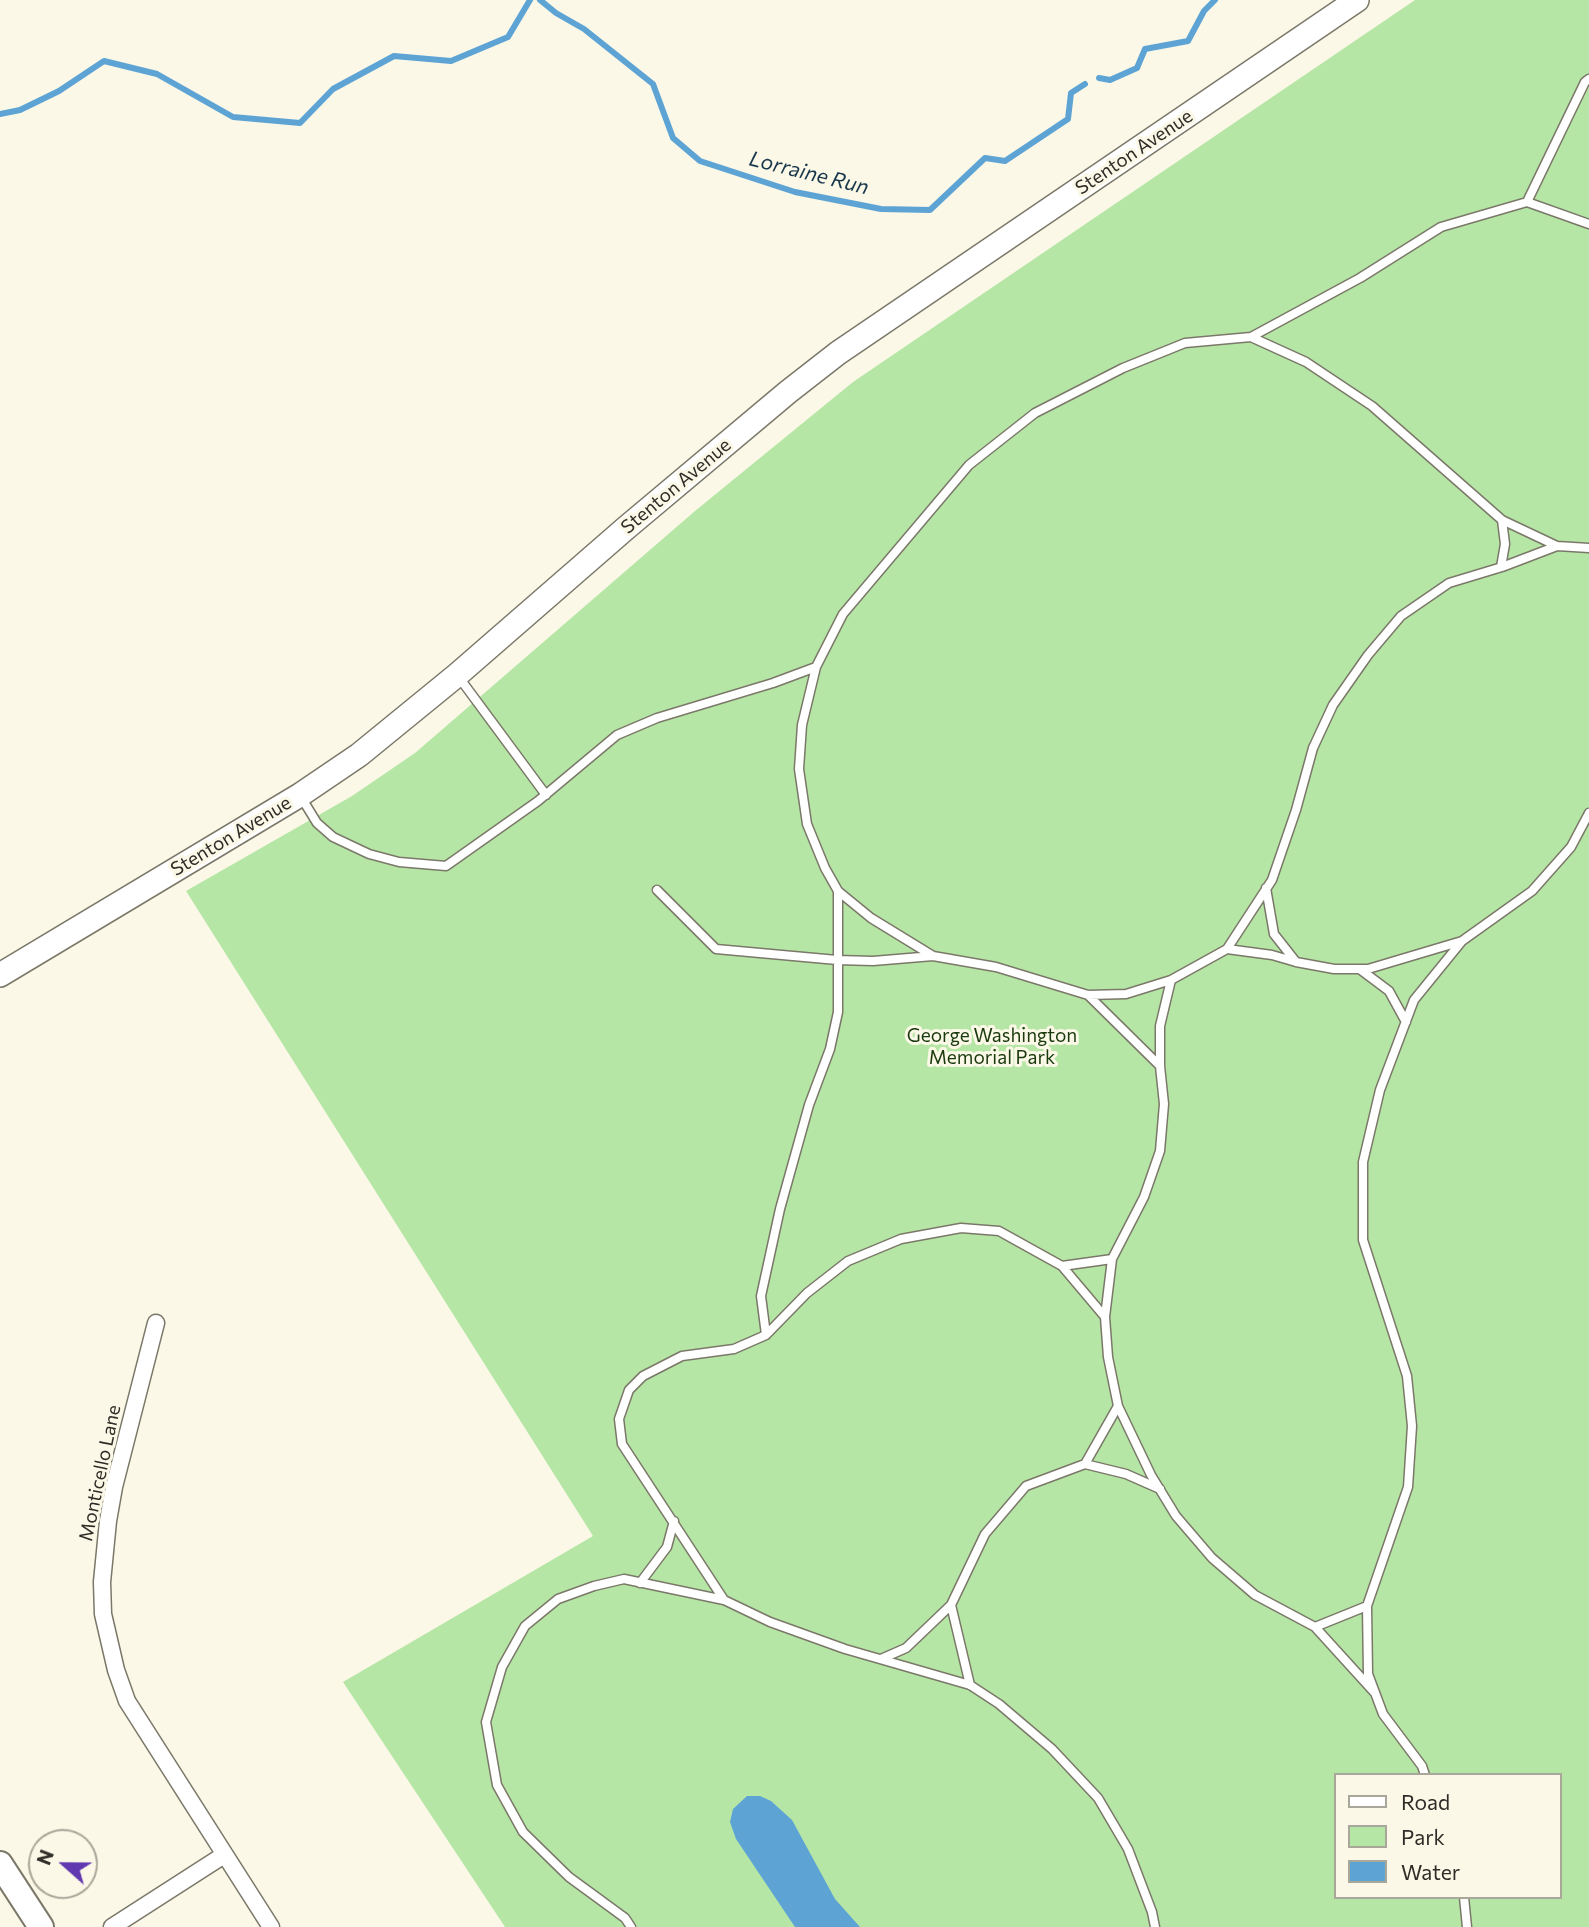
<!DOCTYPE html>
<html>
<head>
<meta charset="utf-8">
<style>
	body { margin:0 }
	#map { position:relative; width:1589px; height:1927px; overflow:hidden; background:#fbf8e7; font-family:Commissioner,sans-serif }
	canvas { display:block }
	.legend { position:absolute; left:1334px; top:1773px; width:228px; height:126px; box-sizing:border-box; background:#fbf8e7; border:2px solid #a9a79a; margin:0; padding:9px 12px; list-style:none; font-size:21px; color:#2e2d27 }
	.legend li { display:flex; align-items:center; gap:14px; height:35px }
	.legend b { width:35px; border:2px solid #a9a79a }
	.north { position:absolute; left:28px; top:1829px; width:70px; height:70px; box-sizing:border-box; background:#fbf8e7; border:2px solid #a9a79a; border-radius:50%; rotate:291deg; font-size:19px; font-weight:700; line-height:28px; text-align:center; color:#2e2d27 }
	.north::after { content:''; display:block; margin:auto; width:24px; height:32px; background:#6238b0; clip-path:polygon(50% 0,100% 100%,50% 72%,0 100%) }
</style>
</head>
<body>
<div id="map">
<canvas width="1589" height="1927"></canvas>
<ul class="legend">
<li><b style="height:9px;background:#fff"></b>Road</li>
<li><b style="height:19px;background:#b6e6a6"></b>Park</li>
<li><b style="height:19px;background:#5da4d5"></b>Water</li>
</ul>
<div class="north">N</div>
</div>
<script>
const context = document.querySelector('canvas').getContext('2d');
context.lineJoin = 'round';
function paint(path, color) { context.fillStyle = color; context.fill(path, 'evenodd'); }
const shape = rows => new Path2D(rows.map(r => 'M' + r).join(''));
function trace(path, color, width, dash) { context.strokeStyle = color; context.lineWidth = width; context.lineCap = dash ? 'butt' : 'round'; context.setLineDash(dash || []); context.stroke(path); }
function write(font, color, halo, rows, align = 'center') {
  context.font = font + ' Commissioner,sans-serif'; context.lineWidth = 6; context.setLineDash([]); context.textBaseline = 'middle'; context.strokeStyle = halo; context.fillStyle = color; for (const [text, x, y, turn = 0] of rows) {
    context.save(); context.translate(x, y); context.rotate((+turn || 0) * Math.PI / 180); context.textAlign = isNaN(turn) ? turn : align; if (halo) context.strokeText(text, 0, 0); context.fillText(text, 0, 0); context.restore();
  }
}
paint(shape([
	[1415,0,1589,0,1589,1927,505,1927,343,1682,593,1536,186,891,352,796,415,753,695,511,853,382],
	[1335,1775,1559,1775,1559,1897,1335,1897]
]), '#b6e6a6');
paint(shape([
	[747,1796,760,1796,771,1801,792,1820,835,1899,860,1927,795,1927,736,1839,730,1822,733,1809]
]), '#5da4d5');
trace(shape([
	[540,0,556,13,584,29,653,84,673,138,700,161,795,192,881,209,930,210,985,158,1005,161,1068,119,1071,93,1085,84],
	[1099,78,1110,80,1137,68,1145,49,1188,41,1204,11,1215,0],
	[0,114,20,110,59,91,104,61,157,74,233,117,300,123,333,89,394,56,451,61,508,37,530,0]
]), '#5da4d5', 6);
const service = shape([
	[1527,202,1585,82,1589,79],
	[1251,337,1360,278,1441,227,1527,202,1589,224],
	[1557,546,1502,520,1372,406,1306,362,1251,337,1185,343,1123,368,1035,413,969,465,843,614,816,667,802,725,799,769,807,824,825,868,838,891,871,918,933,956,996,967,1088,995,1126,994,1171,980,1227,949,1272,880,1296,810,1313,748,1333,705,1368,655,1401,616,1449,583,1502,567,1557,546,1589,548],
	[1501,567,1505,544,1502,520],
	[458,676,546,795],
	[301,797,317,823,333,837,369,854,399,862,446,866,538,801,617,735,657,718,773,683,816,667],
	[1266,888,1274,934,1296,962],
	[657,890,716,949,837,960,873,961,933,956],
	[838,891,838,1012,830,1049,809,1105,780,1209,761,1296,766,1335,734,1349,682,1356,643,1376,629,1390,619,1419,622,1444,724,1600,770,1622,845,1649,970,1685,999,1704,1052,1749,1098,1798,1128,1849,1152,1912,1155,1927],
	[1227,949,1272,955,1296,962,1334,969,1368,969,1462,941,1532,891,1571,847,1589,813],
	[1361,970,1389,991,1406,1022],
	[1088,995,1160,1066],
	[1062,1266,1112,1259],
	[1105,1317,1112,1259,1144,1197,1160,1151,1164,1104,1160,1066,1160,1026,1171,980],
	[766,1335,807,1293,848,1261,901,1239,961,1228,999,1231,1062,1266,1105,1317,1108,1357,1118,1406,1151,1475,1176,1516,1212,1558,1255,1595,1315,1627,1375,1693],
	[1085,1464,1126,1474,1160,1489],
	[640,1583,667,1547,674,1521],
	[951,1605,970,1685],
	[1315,1627,1367,1606],
	[881,1659,906,1648,951,1605,985,1534,1026,1486,1085,1464,1118,1406],
	[1425,1775,1422,1766,1383,1714,1368,1674,1367,1606,1408,1487,1412,1426,1407,1376,1363,1240,1363,1162,1380,1090,1414,1000,1462,941],
	[1464,1897,1467,1927],
	[631,1927,625,1918,569,1877,523,1832,497,1785,486,1722,502,1667,525,1626,558,1599,594,1586,624,1579,724,1600]
]);
const minor = shape([
	[156,1323,114,1487,108,1521,102,1582,103,1614,116,1670,127,1701,271,1927],
	[112,1927,224,1855]
]);
const secondary = shape([
	[0,975,300,795,359,755,457,675,626,528,788,392,838,353,1357,0]
]);
const primary = shape([
	[0,1864,41,1927]
]);
trace(service, '#7b7869', 11);
trace(minor, '#7b7869', 19);
trace(secondary, '#7b7869', 26);
trace(primary, '#7b7869', 28);
trace(service, '#fff', 8);
trace(minor, '#fff', 16);
trace(secondary, '#fff', 23);
trace(primary, '#fff', 24);
write('19px', '#2e2d27', '#fbf8e7', [
	["Stenton Avenue",1134,152,-34],
	["Stenton Avenue",676,486,-40],
	["Stenton Avenue",231,836,-31],
	["Monticello Lane",100,1473,-78]
]);
write('19px', '#1a3a0e', '#fbf8e7', [
	["George Washington",992,1036],
	["Memorial Park",992,1058]
]);
write('italic 21px', '#18374c', '#fbf8e7', [
	["Lorraine Run",809,173,14]
]);
</script>
</body>
</html>
